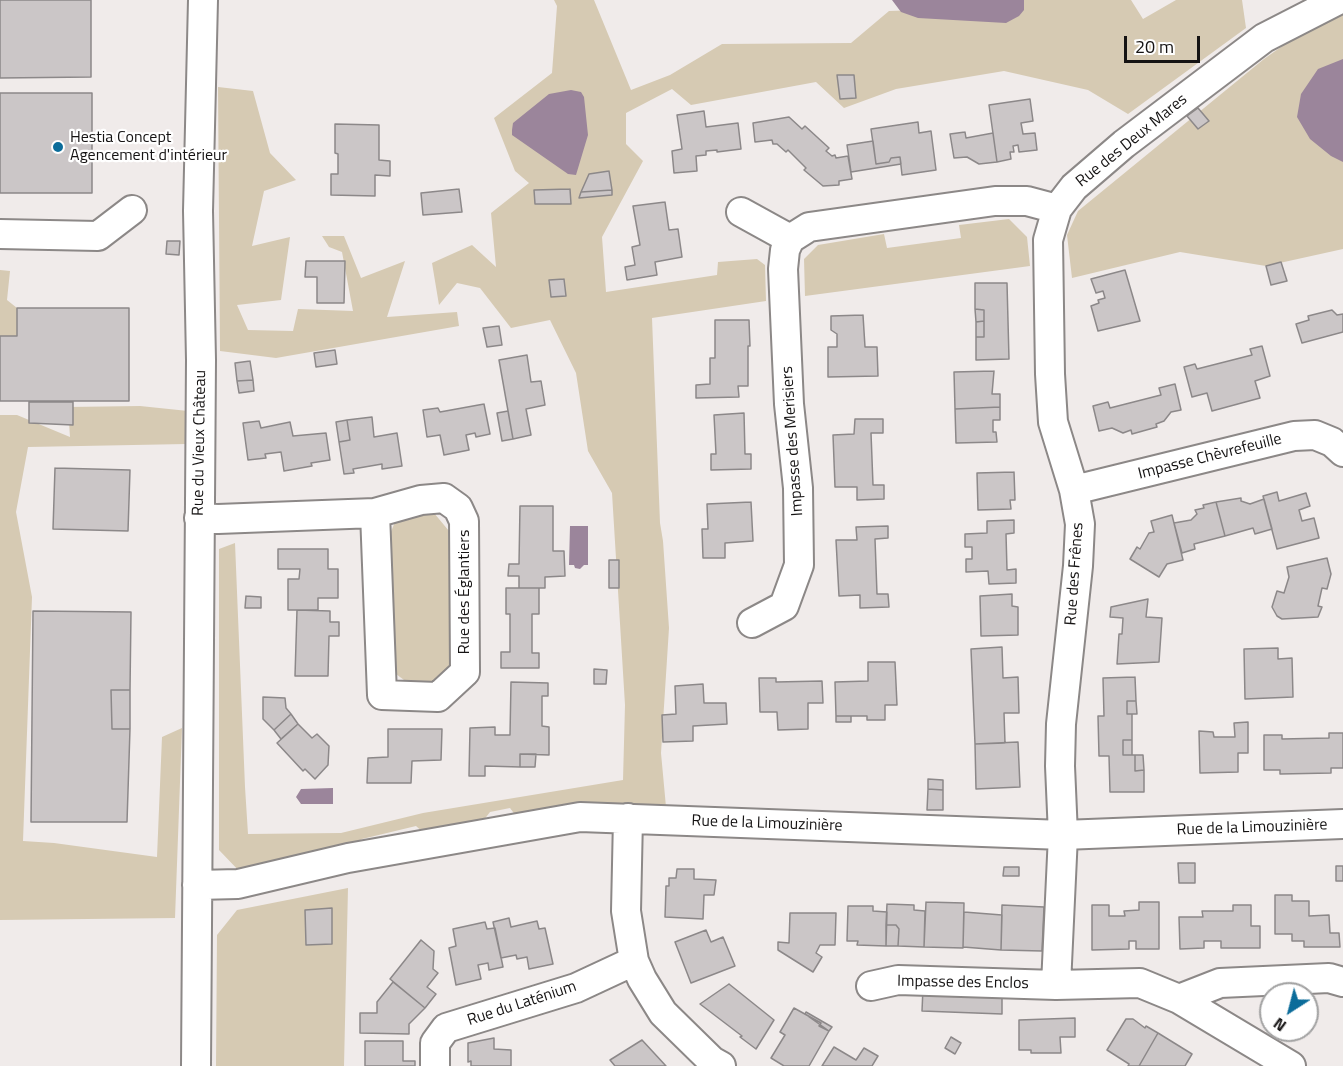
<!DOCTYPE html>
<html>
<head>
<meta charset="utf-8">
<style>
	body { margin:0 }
	#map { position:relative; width:1343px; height:1066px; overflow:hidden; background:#f0ebea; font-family:"Titillium Web",sans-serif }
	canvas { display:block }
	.north { position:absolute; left:1259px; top:982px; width:60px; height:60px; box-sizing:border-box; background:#fff; border:2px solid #a1a1a1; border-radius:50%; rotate:216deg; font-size:16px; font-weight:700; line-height:24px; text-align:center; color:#151313 }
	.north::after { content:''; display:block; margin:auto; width:21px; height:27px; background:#0b6c9a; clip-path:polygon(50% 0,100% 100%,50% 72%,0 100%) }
	.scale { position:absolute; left:1124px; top:36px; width:76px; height:27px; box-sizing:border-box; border:3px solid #151313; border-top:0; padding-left:8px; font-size:18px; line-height:21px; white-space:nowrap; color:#151313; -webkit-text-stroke:4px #fff; paint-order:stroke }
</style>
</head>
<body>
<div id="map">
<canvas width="1343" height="1066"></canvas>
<div class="north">N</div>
<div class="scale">20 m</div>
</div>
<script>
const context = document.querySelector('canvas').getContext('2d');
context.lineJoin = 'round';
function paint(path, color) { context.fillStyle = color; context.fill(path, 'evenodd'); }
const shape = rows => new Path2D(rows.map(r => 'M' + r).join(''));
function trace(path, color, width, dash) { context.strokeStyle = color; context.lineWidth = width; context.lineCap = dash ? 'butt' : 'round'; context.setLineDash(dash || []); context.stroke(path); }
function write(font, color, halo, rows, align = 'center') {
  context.font = font + ' "Titillium Web",sans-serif'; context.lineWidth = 4.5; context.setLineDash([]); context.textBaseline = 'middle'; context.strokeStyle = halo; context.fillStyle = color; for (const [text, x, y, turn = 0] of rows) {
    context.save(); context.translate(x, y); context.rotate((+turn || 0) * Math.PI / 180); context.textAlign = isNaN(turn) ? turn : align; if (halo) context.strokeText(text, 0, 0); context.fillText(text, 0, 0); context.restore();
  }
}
paint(shape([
	[554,0,594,0,631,90,670,75,722,44,851,43,889,11,1009,7,1009,0,1131,0,1143,19,1176,0,1242,0,1246,28,1128,114,1088,90,1004,71,896,89,844,108,816,82,691,105,672,89,626,113,626,144,643,161,602,237,606,292,717,275,718,262,757,259,765,265,766,301,652,318,660,523,663,541,669,628,661,753,666,807,519,820,510,808,490,812,480,825,425,834,416,826,362,839,354,846,241,873,219,850,219,549,235,543,245,787,248,834,341,833,423,813,623,780,625,705,612,493,588,451,576,373,550,320,511,328,480,288,457,283,439,305,432,263,472,245,496,267,491,213,529,183,515,171,494,118,552,73,557,6],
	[1343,12,1343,249,1266,266,1180,252,1072,278,1067,235,1078,211,1264,59,1312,25],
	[218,87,253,91,270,153,296,180,264,191,252,246,290,237,281,300,237,305,248,330,293,331,298,309,353,311,342,252,329,247,322,236,344,236,361,278,405,261,387,317,457,312,459,326,276,358,220,351],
	[1009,219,1027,237,1030,266,805,296,804,259,818,245,884,234,887,248,961,238,959,225],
	[0,270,10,271,7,300,17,308,17,336,0,336],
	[140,406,188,411,186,444,28,447,16,512,32,597,23,841,54,843,157,857,162,737,182,728,175,918,0,920,0,415,17,415,70,437,68,407],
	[412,511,434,513,449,531,454,656,452,667,433,683,408,683,392,671,387,541,395,522],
	[348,888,344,1066,216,1066,217,935,237,910]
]), '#d6cab3');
paint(shape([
	[892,0,1024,0,1024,10,1019,16,1006,23,918,18,901,12],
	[1343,59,1343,162,1331,156,1310,139,1297,117,1301,94,1318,69],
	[571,90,581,92,584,97,588,135,576,175,568,174,512,135,512,130,513,123,549,94],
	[570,526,588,526,588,565,584,565,580,569,575,568,574,565,569,565],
	[333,788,333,804,301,804,296,797,301,789]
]), '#9b859b');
const building = shape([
	[0,0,91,0,91,77,0,78,0,0],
	[837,75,854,75,856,98,840,99,837,75],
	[0,93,92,93,92,193,0,193,0,93],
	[1030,99,1033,121,1021,123,1023,134,1035,133,1037,150,1019,152,1018,145,1013,146,1014,152,1010,152,1011,159,997,162,989,105,1030,99],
	[1198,108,1209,121,1198,129,1187,116,1198,108],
	[704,111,706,127,738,123,741,149,717,152,717,150,706,151,706,155,696,156,697,171,674,173,672,151,682,149,677,115,704,111],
	[789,117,802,129,805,126,829,148,826,151,832,156,835,155,836,158,848,156,852,179,839,181,839,185,823,186,804,170,806,168,788,150,786,152,777,144,773,144,772,140,755,142,753,123,789,117],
	[918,122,919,133,931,131,936,170,902,175,900,157,891,158,889,162,876,164,871,129,918,122],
	[335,124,379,125,379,160,390,161,390,176,375,175,375,196,331,195,331,174,338,174,338,154,335,153,335,124],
	[965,132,966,138,993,133,997,162,979,164,967,157,954,158,950,134,965,132],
	[873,141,876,164,889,162,891,158,900,157,901,164,851,172,847,145,873,141],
	[609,171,612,190,581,192,589,174,609,171],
	[459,189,462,212,423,215,421,193,459,189],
	[570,189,571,204,535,204,534,190,570,189],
	[612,190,612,195,579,198,581,192,612,190],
	[665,202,669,230,678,229,682,257,655,262,657,275,627,280,625,267,635,265,632,247,640,245,633,206,665,202],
	[167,241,180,241,179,255,166,254,167,241],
	[306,261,345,261,344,303,317,303,317,277,305,277,306,261],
	[1281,262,1287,281,1271,285,1266,266,1281,262],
	[1125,270,1140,321,1098,331,1091,306,1099,303,1098,300,1105,298,1103,291,1096,293,1091,279,1125,270],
	[564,279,566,296,551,297,549,280,564,279],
	[975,283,1007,283,1009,359,976,360,976,337,984,337,984,310,975,309,975,283],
	[17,308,129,308,129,401,0,401,0,336,17,336,17,308],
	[975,309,984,310,984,321,976,322,975,309],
	[1332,310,1337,315,1343,314,1343,332,1302,343,1296,324,1309,320,1308,316,1332,310],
	[863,315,865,347,877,347,878,376,828,377,828,347,837,347,837,334,831,330,831,316,863,315],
	[715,320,749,320,750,346,748,346,748,386,738,386,739,397,696,398,696,385,710,384,710,358,715,358,715,320],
	[984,321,984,337,976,337,976,322,984,321],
	[499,326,502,345,487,347,483,328,499,326],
	[1262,346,1270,376,1255,381,1260,398,1212,411,1207,393,1192,397,1184,367,1195,364,1197,369,1252,355,1250,349,1262,346],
	[335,350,337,364,316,367,314,353,335,350],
	[527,355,531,382,541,381,545,405,526,409,531,435,513,439,499,360,527,355],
	[250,361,253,380,237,381,235,363,250,361],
	[994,371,992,394,1000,394,1000,407,955,409,954,372,994,371],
	[253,380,254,391,239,393,237,381,253,380],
	[1175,384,1181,410,1171,412,1164,421,1156,424,1157,427,1132,434,1131,430,1123,433,1112,428,1099,431,1093,406,1108,402,1110,408,1161,395,1159,388,1175,384],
	[29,402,73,402,73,425,29,423,29,402],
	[484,404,490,434,476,437,475,433,466,435,469,450,444,455,440,435,427,437,423,410,438,408,440,412,484,404],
	[1000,407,1000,420,993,420,993,432,996,432,997,442,956,443,955,409,1000,407],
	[508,411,513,439,502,441,497,413,508,411],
	[744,413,745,454,751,454,751,469,711,470,711,454,716,454,714,415,744,413],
	[372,417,374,437,397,433,402,466,382,469,382,464,353,469,354,473,344,474,339,442,350,440,347,420,372,417],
	[855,419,883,419,883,433,871,433,873,485,884,485,884,499,857,500,857,487,835,487,833,435,854,434,855,419],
	[347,420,350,440,339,442,336,422,347,420],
	[259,421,261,428,290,422,293,436,326,433,330,460,311,463,312,466,284,471,281,452,265,454,266,458,248,460,243,423,259,421],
	[55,468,130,470,128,531,53,529,55,468],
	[1014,472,1015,500,1010,500,1011,509,978,510,977,473,1014,472],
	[1277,492,1279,501,1306,493,1310,506,1299,510,1302,521,1314,518,1319,538,1277,549,1263,496,1277,492],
	[1241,498,1241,501,1250,504,1264,499,1272,529,1255,534,1253,528,1225,536,1216,502,1241,498],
	[751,502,753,541,725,543,725,558,703,558,702,529,708,529,707,504,751,502],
	[1216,502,1225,536,1194,544,1195,549,1182,553,1174,523,1191,520,1197,514,1195,510,1204,508,1203,505,1216,502],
	[520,506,553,506,553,551,564,551,565,576,545,577,545,588,519,588,519,576,508,576,509,564,519,564,520,506],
	[1172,515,1183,560,1167,564,1159,577,1130,559,1137,547,1140,549,1149,533,1154,532,1151,521,1172,515],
	[1014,520,1014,533,1006,534,1007,570,1016,569,1016,583,989,584,988,571,966,572,966,559,972,559,972,547,965,547,965,534,987,533,987,521,1014,520],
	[888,526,888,538,875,539,877,594,888,594,889,607,860,608,860,595,839,596,836,540,857,540,856,527,888,526],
	[278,549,328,549,328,569,338,569,338,598,318,598,318,610,288,610,288,579,299,579,300,569,278,569,278,549],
	[1327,558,1331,574,1327,589,1322,588,1318,606,1322,607,1318,617,1282,619,1277,616,1272,607,1277,591,1284,593,1289,577,1287,567,1327,558],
	[609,560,619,560,619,588,609,588,609,560],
	[506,588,539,588,539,614,532,614,532,653,539,653,539,668,501,668,501,652,510,652,510,614,506,614,506,588],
	[1012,594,1012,606,1018,607,1018,635,981,636,980,596,1012,594],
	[246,596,261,597,261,608,245,608,246,596],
	[1148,599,1146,617,1162,618,1159,662,1117,664,1119,634,1122,634,1123,618,1110,617,1111,607,1148,599],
	[297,610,330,611,330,622,339,622,339,636,329,636,328,676,295,676,297,610],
	[33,611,131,612,130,690,111,690,112,729,130,729,127,822,31,822,33,611],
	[1002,647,1003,678,1018,677,1019,713,1004,713,1005,743,975,744,971,649,1002,647],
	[1278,648,1278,659,1292,658,1293,697,1245,699,1244,649,1278,648],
	[868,662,895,662,897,705,885,705,885,720,867,720,867,716,836,716,835,682,868,681,868,662],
	[594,669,607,670,606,684,594,684,594,669],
	[1135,677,1136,701,1127,701,1127,714,1132,714,1132,740,1123,740,1123,755,1135,755,1135,771,1144,770,1144,792,1110,792,1109,756,1099,756,1098,716,1104,716,1103,678,1135,677],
	[759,678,776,678,776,682,822,681,823,703,808,703,808,729,778,730,777,712,760,712,759,678],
	[511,682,548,683,548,696,542,696,542,726,549,727,549,755,520,754,520,767,485,766,485,776,469,776,470,728,495,727,495,735,510,735,511,682],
	[703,684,704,703,726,703,727,724,693,726,693,741,663,742,662,715,676,714,675,686,703,684],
	[111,690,130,690,130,729,112,729,111,690],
	[263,697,285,698,286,708,291,714,274,730,263,719,263,697],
	[1127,701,1136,701,1137,714,1127,714,1127,701],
	[291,714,298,724,281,739,274,730,291,714],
	[836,716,851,716,851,722,836,722,836,716],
	[1248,722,1248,753,1238,753,1238,772,1200,773,1199,731,1213,732,1214,737,1235,737,1234,723,1248,722],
	[298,724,312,738,317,734,329,746,328,765,315,779,305,769,303,771,277,743,298,724],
	[388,729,442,729,441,760,412,761,411,783,367,783,368,758,388,757,388,729],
	[1329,733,1343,733,1343,768,1331,768,1331,773,1280,774,1280,770,1264,770,1264,735,1282,735,1282,739,1329,738,1329,733],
	[1123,740,1132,740,1132,755,1123,755,1123,740],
	[1018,742,1020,787,976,789,975,744,1018,742],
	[520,754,536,754,535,767,520,767,520,754],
	[1135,755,1143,755,1144,770,1135,771,1135,755],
	[928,779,943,780,943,790,928,789,928,779],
	[928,789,943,790,943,810,927,810,928,789],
	[1178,863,1195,863,1195,883,1179,883,1178,863],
	[1336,866,1343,866,1343,881,1336,881,1336,866],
	[1004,867,1019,867,1019,876,1003,876,1004,867],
	[677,869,694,869,694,879,716,880,714,895,704,895,703,919,665,917,666,886,669,886,669,878,676,878,677,869],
	[1275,895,1292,895,1292,901,1309,901,1309,916,1329,915,1330,933,1339,933,1340,947,1304,947,1304,941,1292,941,1292,934,1275,934,1275,895],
	[926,902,964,903,963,948,924,947,926,902],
	[1139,902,1159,902,1159,949,1136,949,1136,941,1129,941,1129,949,1092,950,1092,905,1109,905,1109,916,1125,916,1124,911,1139,910,1139,902],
	[887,904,914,905,914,910,925,911,924,947,898,946,899,929,896,925,886,925,887,904],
	[1002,905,1044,907,1042,951,1001,950,1002,905],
	[1233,905,1251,905,1251,926,1260,926,1260,948,1221,948,1221,941,1204,941,1204,948,1180,949,1179,917,1203,917,1202,911,1233,911,1233,905],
	[848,906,873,906,873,911,887,912,886,946,857,945,858,941,847,941,848,906],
	[332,908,332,944,306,945,305,910,332,908],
	[964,912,1002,915,1001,950,963,947,964,912],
	[790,913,836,913,835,945,820,945,816,953,822,957,813,972,778,950,778,942,789,943,790,913],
	[509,918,511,927,537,921,539,929,545,928,553,964,529,969,527,957,517,959,516,955,501,958,493,922,509,918],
	[485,922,487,929,495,928,503,967,489,970,488,963,478,965,481,979,456,985,449,948,456,946,453,929,485,922],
	[886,925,896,925,899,929,898,946,886,946,886,925],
	[706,930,711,942,723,937,735,966,691,983,675,942,706,930],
	[421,940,434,951,433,969,438,973,427,987,436,994,425,1008,390,979,421,940],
	[393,982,425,1008,409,1024,409,1034,360,1033,360,1013,377,1013,377,1002,393,982],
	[729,984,774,1020,756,1049,740,1037,742,1036,700,1004,729,984],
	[923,988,1002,991,1002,1014,922,1011,923,988],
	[794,1008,821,1023,819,1026,829,1031,809,1066,784,1066,771,1058,785,1035,780,1032,794,1008],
	[806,1012,832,1027,829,1031,805,1014,806,1012],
	[1075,1018,1075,1037,1060,1037,1061,1053,1031,1053,1031,1050,1019,1050,1019,1020,1075,1018],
	[1126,1019,1133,1019,1145,1028,1146,1026,1158,1033,1139,1066,1128,1066,1129,1064,1107,1050,1126,1019],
	[1158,1033,1192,1054,1185,1066,1139,1066,1158,1033],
	[951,1037,961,1043,955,1054,945,1048,951,1037],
	[494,1038,494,1049,511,1050,511,1066,471,1066,471,1061,468,1062,468,1043,494,1038],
	[642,1040,666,1066,615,1066,610,1060,642,1040],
	[365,1041,403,1041,403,1061,415,1061,415,1066,365,1066,365,1041],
	[834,1047,856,1060,864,1048,878,1056,872,1066,822,1066,834,1047]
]);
paint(building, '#cbc6c7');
trace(building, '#8c8889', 1.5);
const minor = shape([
	[741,212,790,239],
	[0,234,98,236,132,210],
	[790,239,809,227,995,201,1027,201,1057,209],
	[1074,490,1294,436,1315,435,1332,442,1343,452],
	[444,498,458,508,464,521,465,672,438,697,382,695,375,513,421,500,444,498],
	[199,518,218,519,375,513],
	[752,623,784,606,799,565,798,488,789,404,783,269,785,250,790,239],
	[628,818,626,911,634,961,642,979,663,1013,712,1061,721,1066],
	[197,885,238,884,348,858,580,817,1063,835,1343,824],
	[1056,985,1063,835,1060,766,1061,724,1078,566,1080,524,1074,490,1053,422,1050,374,1048,240,1057,209,1074,187,1124,144,1264,38,1338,0],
	[871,986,898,980,1056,985,1140,983,1179,999,1291,1066],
	[1179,999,1220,983,1329,978,1343,982],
	[196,1066,201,360,198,211,203,0],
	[435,1066,435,1043,446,1028,576,988,634,961]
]);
trace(minor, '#8c8887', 32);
trace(minor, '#fff', 28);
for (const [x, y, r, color] of [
	[58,147,6,"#0b6c9a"]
]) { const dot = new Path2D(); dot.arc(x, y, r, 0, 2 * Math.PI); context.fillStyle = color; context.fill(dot); trace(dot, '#fff', 2); }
write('16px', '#151313', '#fff', [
	["Hestia Concept",70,138],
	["Agencement d'intérieur",70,156]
], 'left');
write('16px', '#151313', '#fff', [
	["Rue des Deux Mares",1132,141,-39],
	["Impasse des Merisiers",793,441,-94],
	["Rue du Vieux Château",200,443,-89],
	["Impasse Chèvrefeuille",1210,457,-14],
	["Rue des Frênes",1075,574,-86],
	["Rue des Églantiers",465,592,-90],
	["Rue de la Limouzinière",767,824,2],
	["Rue de la Limouzinière",1252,828,-2],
	["Impasse des Enclos",963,983,1],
	["Rue du Laténium",522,1004,-18]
]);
</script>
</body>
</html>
